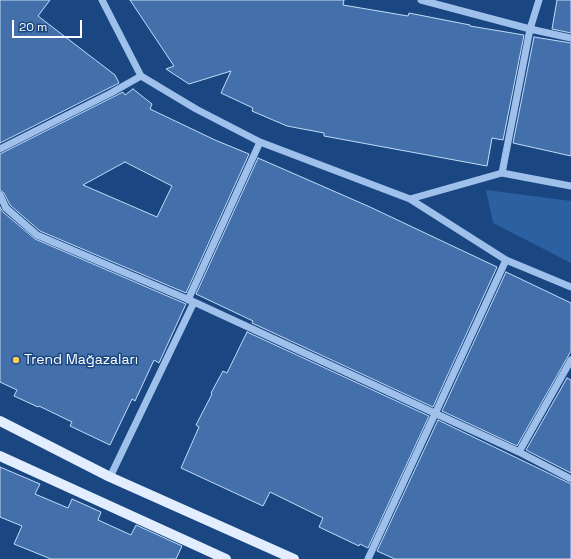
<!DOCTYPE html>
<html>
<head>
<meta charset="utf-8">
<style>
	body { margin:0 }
	#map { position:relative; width:571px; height:559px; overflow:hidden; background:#1a4782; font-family:"Space Grotesk",sans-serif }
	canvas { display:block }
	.scale { position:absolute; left:12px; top:20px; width:70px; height:18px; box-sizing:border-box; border:2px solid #fff; border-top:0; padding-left:5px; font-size:12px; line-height:14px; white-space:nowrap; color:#fff; -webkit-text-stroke:3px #1a4782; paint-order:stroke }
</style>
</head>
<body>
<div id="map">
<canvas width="571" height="559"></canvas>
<div class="scale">20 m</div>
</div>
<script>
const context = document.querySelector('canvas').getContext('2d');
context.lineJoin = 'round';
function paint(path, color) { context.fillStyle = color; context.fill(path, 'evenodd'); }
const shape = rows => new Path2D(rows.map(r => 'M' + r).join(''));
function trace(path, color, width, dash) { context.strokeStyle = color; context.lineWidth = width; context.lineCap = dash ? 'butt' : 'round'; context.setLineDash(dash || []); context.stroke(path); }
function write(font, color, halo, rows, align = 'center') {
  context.font = font + ' "Space Grotesk",sans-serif'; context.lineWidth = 3; context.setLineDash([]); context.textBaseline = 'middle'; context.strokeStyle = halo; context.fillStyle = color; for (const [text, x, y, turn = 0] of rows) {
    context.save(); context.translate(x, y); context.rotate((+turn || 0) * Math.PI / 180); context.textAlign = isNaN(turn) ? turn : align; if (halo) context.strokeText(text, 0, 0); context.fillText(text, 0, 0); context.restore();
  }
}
paint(shape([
	[486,190,571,201,571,263,493,223]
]), '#2d60a1');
const building = shape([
	[0,0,50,0,38,16,115,75,119,83,0,143,0,0],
	[130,0,344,0,343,5,408,16,409,13,470,25,470,26,524,35,503,140,492,138,487,166,324,136,324,133,287,126,252,111,253,108,221,93,231,71,189,84,166,69,174,66,130,0],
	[557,0,571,0,571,33,552,29,557,0],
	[534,37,571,43,571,156,513,143,534,37],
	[133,89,152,104,150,109,215,140,249,154,186,293,40,231,10,205,4,193,0,190,0,154,123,92,125,95,133,89],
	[125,162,172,186,157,217,83,185,125,162],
	[258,158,370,207,497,267,433,407,252,323,253,321,196,294,258,158],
	[0,207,3,212,35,239,186,304,159,363,154,360,135,401,132,399,110,445,70,426,72,422,39,406,38,407,14,396,17,390,0,382,0,207],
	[506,272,571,303,571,351,517,446,442,411,506,272],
	[247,332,429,416,368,548,360,544,359,546,319,527,323,518,270,492,263,506,181,468,199,427,196,425,212,394,211,393,223,371,227,373,247,332],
	[567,378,571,380,571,473,526,450,567,378],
	[438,420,571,484,571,559,395,559,377,551,438,420],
	[0,467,40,484,35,494,68,508,72,499,101,512,98,520,131,535,136,525,182,546,176,559,51,559,14,544,22,526,0,517,0,467]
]);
paint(building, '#4370ab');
trace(building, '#c3dbf8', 1);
trace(shape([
	[102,0,141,76,196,109,260,142,410,199,506,260,571,287],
	[421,0,530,29,571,38],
	[0,149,111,93,141,76],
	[502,173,530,29,539,0],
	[0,195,6,208,37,235,194,302,519,452,571,479],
	[410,199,502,173,571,186],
	[188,300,260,142],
	[519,452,571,360],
	[110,477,194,302],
	[368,559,506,260]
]), '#9ec0eb', 7);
trace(shape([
	[0,421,110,477,294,559],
	[0,456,226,559]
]), '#e2edff', 10);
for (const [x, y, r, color] of [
	[16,360,4,"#fdcf5a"]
]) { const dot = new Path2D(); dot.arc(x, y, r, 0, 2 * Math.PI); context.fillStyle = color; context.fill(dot); trace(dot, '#1a4782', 1.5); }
write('14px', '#fff', '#1a4782', [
	["Trend Mağazaları",24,360]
], 'left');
</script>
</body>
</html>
